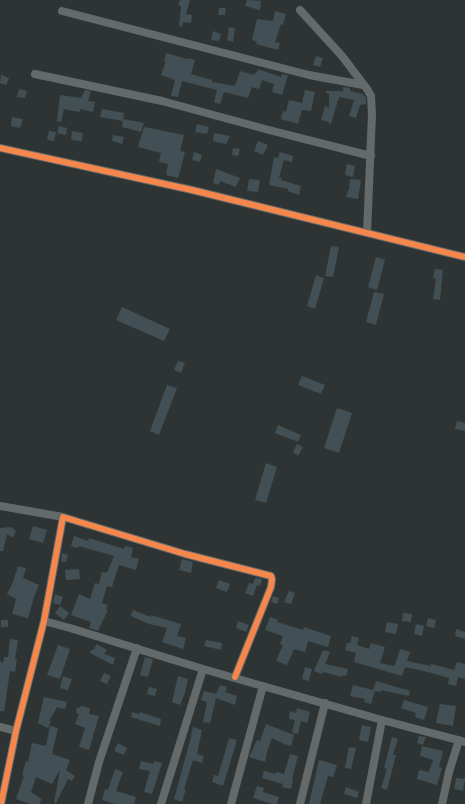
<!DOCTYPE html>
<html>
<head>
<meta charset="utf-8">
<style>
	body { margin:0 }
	canvas { display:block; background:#2e3434 }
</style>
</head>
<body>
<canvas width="465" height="804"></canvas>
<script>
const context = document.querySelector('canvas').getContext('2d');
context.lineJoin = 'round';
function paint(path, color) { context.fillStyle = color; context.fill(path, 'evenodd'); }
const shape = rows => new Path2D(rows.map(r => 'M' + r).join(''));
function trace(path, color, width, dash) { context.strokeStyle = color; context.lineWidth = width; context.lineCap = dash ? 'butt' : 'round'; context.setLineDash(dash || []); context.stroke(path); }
paint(shape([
	[180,0,190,0,186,14,192,15,191,23,183,22,182,27,179,26,181,6,178,5],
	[247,0,261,1,260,10,245,6],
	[219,8,226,8,225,15,218,15],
	[275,11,286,14,283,25,281,24,275,42,280,43,278,50,256,44,257,42,252,40,257,19,273,21],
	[229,27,235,28,233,42,227,40],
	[213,31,221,34,219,41,211,40],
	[166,53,187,59,187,58,195,60,191,74,212,80,212,82,235,86,240,71,253,75,253,73,256,74,258,69,281,77,282,74,288,75,282,95,272,92,274,84,262,80,259,89,252,87,248,98,224,92,220,104,214,102,217,90,182,81,178,97,171,96,175,80,161,75,166,61,164,61],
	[316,56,323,58,320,67,313,65],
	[1,75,9,78,6,85,0,83],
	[343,87,350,88,350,91,363,94,366,98,366,104,360,105,356,118,349,116,354,100,339,97,339,100,338,100,331,124,329,124,329,122,321,120,325,106,329,108,329,94,326,93,326,91,343,91],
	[19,89,27,91,25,98,17,97],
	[85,90,91,91,88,101,95,102,93,112,80,109,80,112,64,109,61,122,57,121,60,95,81,98],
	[305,90,315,92,311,111,302,110,298,124,281,119,283,111,286,112,289,100,302,103],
	[102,109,124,113,123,121,100,117],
	[12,117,23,119,20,128,11,126],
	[123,119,144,123,141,132,122,127],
	[197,124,209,127,207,134,195,132],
	[59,126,67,128,66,135,57,133],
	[144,127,184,135,180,151,185,152,178,178,166,175,168,164,159,162,161,153,138,147],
	[49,131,56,132,54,141,47,140],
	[72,131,83,133,82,141,71,140],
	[214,133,230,136,226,144,213,141],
	[113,135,124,137,122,144,112,141],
	[258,141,268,145,263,155,254,151],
	[233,148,240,149,238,156,232,155],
	[194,152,202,155,200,162,192,160],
	[280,152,293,156,292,162,284,160,279,178,282,178,281,180,301,186,299,195,288,191,288,189,269,185,274,157,278,158],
	[347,164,355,166,353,177,345,175],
	[216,169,240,178,236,187,220,181,219,185,213,183],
	[249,179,260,180,258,192,247,191],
	[350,179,361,180,358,199,346,197,348,190,349,190],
	[331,246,339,247,333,277,325,276],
	[376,257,385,260,377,290,368,287],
	[435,269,443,270,440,300,433,299,436,279,433,278],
	[316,275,324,278,315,309,307,306],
	[374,292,384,294,376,325,366,322],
	[122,307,170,329,164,341,116,320],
	[178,361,185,363,181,373,174,370],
	[302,376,325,385,321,394,298,385],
	[167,385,177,388,159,435,150,431],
	[337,408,352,413,339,453,324,448],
	[457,421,465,423,465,431,455,429],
	[278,425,301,435,298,442,275,433],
	[297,444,303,447,298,456,293,452],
	[266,463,277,467,266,503,255,500],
	[33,526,47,530,43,543,29,539],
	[10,527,16,531,13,538,7,534,3,551,0,551,0,528],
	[74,536,88,541,89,538,124,549,125,546,133,548,131,557,139,559,136,570,119,565,112,587,107,586,102,603,108,605,106,610,108,610,98,631,89,628,91,622,71,615,79,594,90,599,95,583,99,584,102,572,107,573,114,556,79,546,78,548,71,546],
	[62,553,68,555,66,562,61,561],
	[182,559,193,562,191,573,179,570],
	[18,566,26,568,23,578,39,585,34,597,28,618,12,614,16,599,7,594,13,582],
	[79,569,80,579,66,580,65,570],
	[255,578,262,579,260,586,253,584],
	[219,580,230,584,227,592,216,588],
	[249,583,257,585,253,596,245,593],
	[289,591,295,593,291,604,284,602],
	[55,594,63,597,60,605,53,603],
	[273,596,279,598,277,604,271,602],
	[60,606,69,613,64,620,55,613],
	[133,610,151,617,151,615,181,624,177,636,186,638,183,649,162,642,167,628,149,624,131,616],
	[403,613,412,614,411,622,402,621],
	[270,617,278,620,277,622,303,630,304,627,331,636,328,647,308,641,305,652,294,649,287,665,276,661,283,645,280,644,283,636,265,630],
	[428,618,436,620,434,628,426,626],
	[1,620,8,620,8,627,1,627],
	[238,621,249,625,246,632,236,628],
	[387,622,398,624,396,634,385,632],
	[416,624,424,626,422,636,414,634],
	[456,629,465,632,465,639,455,636],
	[352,636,359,638,357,645,369,649,371,643,385,647,380,663,394,666,395,665,400,649,410,652,407,661,431,666,431,664,454,670,457,662,465,664,465,679,458,677,456,686,448,684,449,678,424,671,405,667,402,676,354,662,356,653,345,650,347,643,350,643],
	[10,639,18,640,15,659,17,659,15,672,10,671,4,711,0,711,0,661,3,663,4,657,8,657],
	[206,640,222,643,221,650,204,646],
	[97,644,107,650,104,654,115,658,113,665,90,653,91,650,93,650],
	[58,645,70,649,60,679,47,675],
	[323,650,330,652,325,664,348,669,346,676,342,675,342,677,323,672,322,674,314,671],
	[145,657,153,659,148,677,140,675],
	[305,667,312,669,309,681,302,679],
	[104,673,111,676,107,684,100,681],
	[63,676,72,679,68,690,60,688],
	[178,676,188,679,185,693,180,705,172,702],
	[376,681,410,691,409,696,381,690,381,692,375,691,371,704,364,702,365,699,350,696,353,685,373,690],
	[220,685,227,687,225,692,237,696,235,705,216,698,210,723,203,722,207,702,201,700,204,691,216,694],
	[149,687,157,689,155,696,147,694],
	[44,697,67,702,65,709,57,707,49,721,51,721,48,728,38,723],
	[404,700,428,707,424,720,415,717,416,713,401,708],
	[440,704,456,706,453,726,436,723],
	[81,706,90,708,89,714,99,716,89,750,79,747,85,728,75,724,79,714,76,713,77,707,80,708],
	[297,708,310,712,307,723,301,721,298,734,292,733,295,720,289,719,290,711,296,713],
	[132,712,139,714,140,712,161,719,160,726,131,717],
	[266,724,294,735,291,746,284,744,272,738,266,755,267,755,265,762,249,757,257,740,260,741],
	[362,725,371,727,368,742,359,740],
	[50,726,58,728,52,754,70,760,66,770,75,776,72,781,68,779,56,803,54,803,60,770,52,784,36,777,31,792,42,799,39,804,30,804,16,799,24,776,22,775,26,761,28,762,32,743,46,746],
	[193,727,202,730,197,754,204,756,202,763,193,760,184,789,186,789,182,802,174,799,190,741],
	[419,736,426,737,423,745,417,743],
	[392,737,398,739,393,755,396,755,387,790,381,788,387,769,384,768],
	[229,738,237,740,223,786,212,782,214,775,218,776],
	[118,743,127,748,124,755,114,751],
	[422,746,443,751,439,767,442,768,437,785,417,779,419,770,429,772,433,760,420,756],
	[349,747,356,748,351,769,345,768],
	[290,754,298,756,292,779,293,779,291,789,282,787,283,784,262,778,264,771,275,774,276,772,284,774],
	[319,760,337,765,333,777,328,776,320,804,309,804],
	[141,761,154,764,154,761,162,763,152,794,144,792,150,771,139,769],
	[115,769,123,772,116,791,136,797,134,804,115,804,102,800,105,789,108,790],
	[456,778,465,779,463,791,454,789],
	[257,786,264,788,263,792,279,797,277,804,272,804,253,798],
	[346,787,359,792,357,798,344,794]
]), '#424f54');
trace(shape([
	[300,10,342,56,367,89,371,96,372,114,367,233],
	[62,11,309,75,363,85],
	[35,74,162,101,269,130,371,156],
	[0,148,192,190,465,257],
	[0,506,63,517],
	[44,621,70,628,203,669,382,720,465,742],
	[0,727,16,731],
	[1,804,16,731,44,621,63,517,185,554,271,576,272,579,271,587,235,677],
	[88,804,99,762,137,648],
	[161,804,203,669],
	[231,804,263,686],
	[300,804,325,703],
	[366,804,382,720],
	[442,804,449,772,459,740]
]), '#64696a', 8);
trace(shape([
	[0,148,192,190,465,257],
	[1,804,16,731,44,621,63,517,185,554,271,576,272,579,271,587,235,677]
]), '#f5874c', 6);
</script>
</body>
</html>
